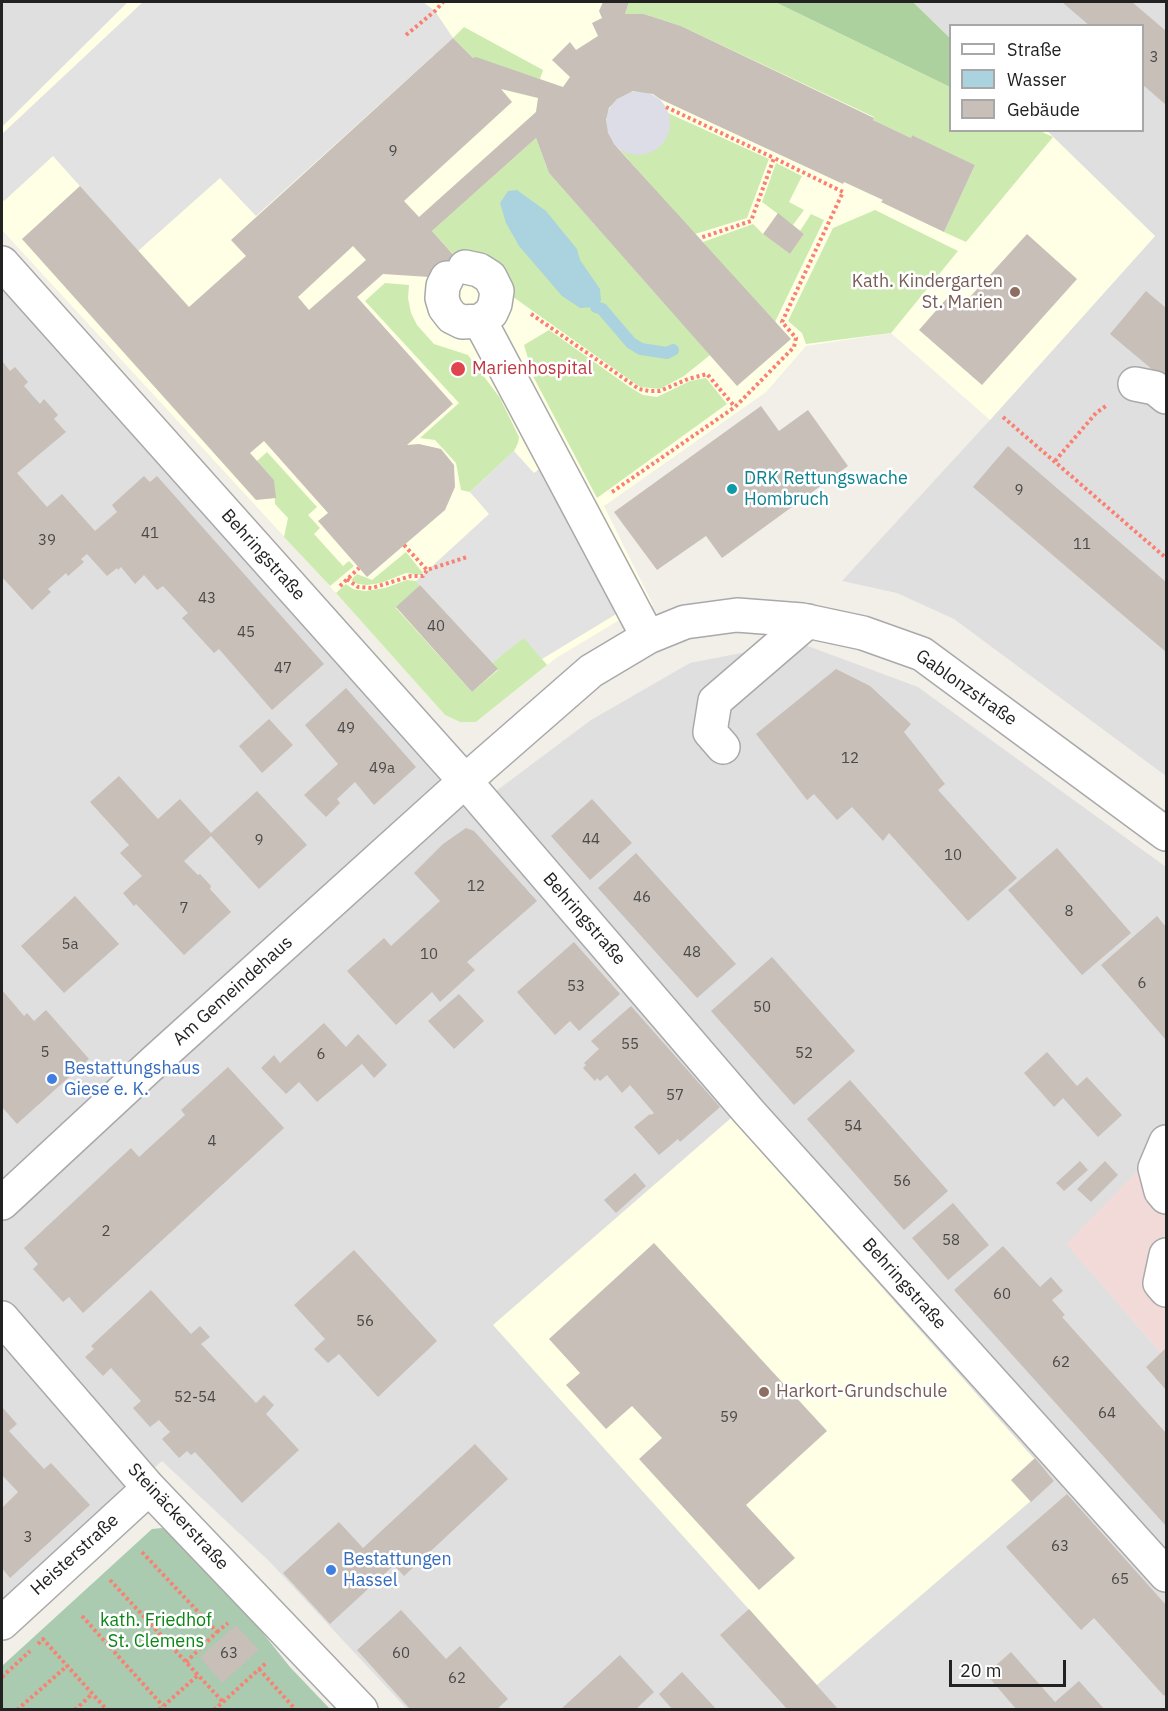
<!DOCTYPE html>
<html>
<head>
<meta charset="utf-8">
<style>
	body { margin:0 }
	#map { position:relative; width:1168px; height:1711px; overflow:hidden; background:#f2efe9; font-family:"IBM Plex Sans",sans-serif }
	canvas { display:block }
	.frame { position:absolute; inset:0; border:3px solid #222; pointer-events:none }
	.legend { position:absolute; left:949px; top:24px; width:195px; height:108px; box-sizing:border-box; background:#fff; border:2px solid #a7a7a7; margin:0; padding:8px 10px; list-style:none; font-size:18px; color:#222 }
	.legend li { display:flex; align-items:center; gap:12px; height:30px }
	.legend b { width:30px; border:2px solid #a7a7a7 }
	.scale { position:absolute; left:949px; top:1660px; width:117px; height:27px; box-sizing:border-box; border:3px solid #222; border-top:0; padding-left:8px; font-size:18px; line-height:21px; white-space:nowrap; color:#222; -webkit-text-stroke:4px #fff; paint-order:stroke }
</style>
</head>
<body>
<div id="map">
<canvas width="1168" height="1711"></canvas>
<div class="frame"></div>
<ul class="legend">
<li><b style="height:8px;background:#fff"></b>Straße</li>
<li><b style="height:16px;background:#aad3df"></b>Wasser</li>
<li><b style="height:16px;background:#c7bfb8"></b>Gebäude</li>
</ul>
<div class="scale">20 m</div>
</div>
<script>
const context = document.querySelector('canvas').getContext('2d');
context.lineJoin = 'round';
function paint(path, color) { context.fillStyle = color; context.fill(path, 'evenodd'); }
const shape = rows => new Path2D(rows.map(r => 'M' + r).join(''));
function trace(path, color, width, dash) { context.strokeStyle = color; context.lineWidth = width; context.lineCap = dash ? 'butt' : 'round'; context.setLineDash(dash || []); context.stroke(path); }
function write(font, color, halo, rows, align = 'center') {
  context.font = font + ' "IBM Plex Sans",sans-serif'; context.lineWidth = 5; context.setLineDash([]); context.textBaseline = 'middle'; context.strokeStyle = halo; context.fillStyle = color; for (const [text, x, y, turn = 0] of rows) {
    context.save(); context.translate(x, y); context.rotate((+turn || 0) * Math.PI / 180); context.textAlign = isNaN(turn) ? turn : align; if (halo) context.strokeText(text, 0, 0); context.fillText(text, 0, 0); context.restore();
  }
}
paint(shape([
	[2,2,128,2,2,127],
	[913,2,1166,2,1166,776,954,619,897,593,842,581,990,420,1155,236,1047,131,1142,130,1142,26,950,26,950,38],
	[2,283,468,812,591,720,690,663,797,642,918,687,1166,867,1166,1142,1067,1244,1166,1359,1166,1709,407,1709,269,1561,162,1461,2,1603]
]), '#e0dfdf');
paint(shape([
	[1166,1142,1166,1359,1066,1244]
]), '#f2dad9');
paint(shape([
	[128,2,913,2,950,38,950,130,1047,131,1155,236,990,420,891,333,806,346,766,392,604,506,653,605,621,619,556,658,476,722,460,722,445,715,336,593,2,230,2,127],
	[731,1118,1054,1481,817,1685,493,1325]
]), '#ffffe5');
paint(shape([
	[629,2,775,2,950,87,950,130,1040,131,1053,137,966,242,944,232,975,165,912,135,911,138,873,120,874,117,681,26,644,14,625,14],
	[464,27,543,70,540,79,473,58,453,38],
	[668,113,769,159,747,218,695,234,619,149,629,153,662,143,669,129],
	[536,138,549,173,710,355,684,376,660,389,640,387,454,255,432,231],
	[776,163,802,176,789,202,804,210,793,225,762,202],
	[875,210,958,251,891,333,806,344,802,333,788,321,833,228],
	[811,214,824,220,775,322,703,242,753,224,763,234,790,254,804,234,800,231],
	[385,283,409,285,408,298,411,313,417,325,434,344,468,355,500,398,519,437,518,443,514,451,470,492,461,490,456,463,435,440,420,438,459,403,365,301],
	[549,330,631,388,643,395,657,397,690,381,706,378,727,404,597,498,534,378,524,345],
	[267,452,317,507,308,515,320,528,314,534,343,566,349,561,354,566,330,586,284,537,288,518,275,504,274,480,257,461],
	[406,552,423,573,421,575,406,573,381,583,367,585,358,584,351,580,357,574,372,580],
	[407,580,416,581,420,585,396,608,472,692,498,670,492,663,524,637,547,665,476,722,460,722,445,715,336,593,346,584,353,589,365,591,385,588]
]), '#cdebb0');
paint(shape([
	[775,2,913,2,950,38,950,87]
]), '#add19e');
paint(shape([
	[162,1528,172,1533,254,1622,290,1667,330,1709,2,1710,2,1666,152,1529]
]), '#aacbaf');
paint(shape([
	[143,2,423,2,435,11,453,38,256,216,220,178,138,251,53,156,4,201,2,199,2,134],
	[514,451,534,473,542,467,618,613,542,659,524,638,492,663,416,581,489,514,470,492]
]), '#e2e2e2');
paint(shape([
	'606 123a32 32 0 1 1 64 0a32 32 0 1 1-64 0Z'
]), '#dddde8');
paint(shape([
	[517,190,546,211,577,249,580,260,600,289,601,300,596,307,580,308,562,296,519,246,506,223,500,203,508,191]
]), '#aad3df');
trace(shape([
	[596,307,602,309,631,343,641,349,667,353,673,350]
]), '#aad3df', 12);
paint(shape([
	[603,2,629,2,625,14,644,14,681,26,874,118,873,120,911,138,912,135,975,165,944,232,881,202,883,200,844,182,843,184,660,99,653,94,633,91,617,99,609,108,606,120,608,133,614,144,791,339,737,386,549,173,536,138,432,231,476,280,383,274,357,297,453,404,407,445,419,444,441,449,454,465,455,487,445,510,367,577,318,521,328,513,264,441,250,453,274,480,276,498,256,500,22,239,80,186,189,307,246,256,231,240,453,38,473,58,476,57,563,87,570,77,552,60,570,42,576,50,598,36,592,23,602,18,599,11],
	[501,89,538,98,536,112,419,217,404,201,512,102],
	[353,246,366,260,309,310,298,297],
	[1062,2,1132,2,1166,31,1166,105,1142,84,1142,26,1090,26],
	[778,213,804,234,790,254,763,234],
	[1027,234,1077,279,982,385,919,330,948,297,960,308],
	[1146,291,1166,308,1166,381,1110,334],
	[2,361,10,371,15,367,28,382,24,386,40,404,44,399,58,415,54,419,66,432,17,473,47,507,62,494,95,531,117,512,112,505,144,476,150,482,157,476,324,664,272,710,219,649,214,653,182,618,188,613,163,586,157,590,144,575,135,584,121,567,118,570,117,568,107,576,87,554,81,559,84,562,68,576,66,573,48,589,51,592,32,610,2,577],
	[761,406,779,431,808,410,848,466,722,558,706,536,657,570,614,512],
	[1008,446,1166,582,1166,652,973,487],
	[420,585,498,669,472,692,396,607],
	[836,669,870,686,911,724,904,732,945,784,938,790,1017,878,968,921,889,833,883,841,852,807,837,820,814,794,807,800,756,734],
	[346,688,416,767,374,805,355,782,337,799,340,803,326,817,304,795,338,764,305,725],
	[269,719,293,745,262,773,239,746],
	[119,776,158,819,180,799,211,833,257,791,307,845,259,889,211,836,184,861,198,875,200,874,211,886,210,889,231,912,184,955,136,904,134,906,123,893,142,876,120,853,129,845,90,802],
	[592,799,632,843,590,880,551,836],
	[466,828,474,831,537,901,467,962,475,970,440,1002,432,992,396,1025,347,971,384,938,391,946,440,901,414,873,443,844],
	[1057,848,1131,933,1082,975,1008,890],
	[636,853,736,964,697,998,598,888],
	[75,896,119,944,64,993,21,946],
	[1157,916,1166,927,1166,1040,1101,965],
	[574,942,620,994,579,1031,570,1021,555,1035,517,992],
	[772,957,855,1051,794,1105,711,1011],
	[2,990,24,1016,27,1013,34,1021,46,1010,89,1059,17,1124,2,1107],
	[459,994,484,1021,454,1049,428,1021],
	[631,1006,720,1107,680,1142,678,1139,659,1155,634,1127,650,1114,651,1115,654,1113,630,1085,622,1093,607,1075,600,1081,597,1078,595,1081,583,1068,586,1065,584,1063,599,1049,591,1041],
	[324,1023,346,1047,358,1034,387,1065,374,1078,362,1064,317,1102,299,1082,286,1094,261,1068,274,1055,280,1063],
	[1047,1052,1077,1086,1087,1077,1122,1115,1098,1137,1063,1098,1054,1107,1024,1073],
	[228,1067,284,1128,83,1313,69,1297,63,1302,33,1269,38,1264,24,1248,131,1148,139,1157,185,1115,181,1110],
	[850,1080,948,1191,904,1230,807,1119],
	[1080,1161,1088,1170,1064,1191,1056,1183],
	[1105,1161,1118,1175,1091,1202,1077,1189],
	[635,1173,646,1186,616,1213,604,1200],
	[953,1203,989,1245,948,1280,912,1238],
	[654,1243,827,1431,746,1505,795,1558,759,1590,639,1459,662,1438,632,1406,606,1429,566,1385,580,1373,549,1339],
	[1003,1246,1040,1287,1051,1277,1063,1291,1052,1300,1065,1315,1062,1317,1166,1433,1166,1526,954,1290],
	[354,1250,437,1341,378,1397,339,1354,328,1363,314,1349,325,1339,294,1305],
	[151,1290,191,1334,200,1326,210,1337,201,1344,256,1403,264,1395,274,1405,266,1414,299,1450,242,1503,195,1452,191,1455,187,1451,179,1458,162,1439,170,1432,159,1420,150,1427,133,1408,141,1401,111,1368,103,1376,85,1357,94,1349,91,1346],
	[1166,1348,1166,1390,1146,1367],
	[2,1407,17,1424,9,1431,44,1469,51,1463,90,1505,10,1578,2,1568,2,1508,18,1492,2,1475],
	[475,1444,508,1479,404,1576,394,1565,330,1624,283,1573,339,1522,363,1548],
	[1035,1458,1054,1481,1031,1502,1011,1480],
	[1067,1494,1166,1605,1166,1693,1164,1696,1094,1618,1081,1630,1006,1547],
	[749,1609,829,1699,839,1710,788,1710,720,1635],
	[401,1610,446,1659,460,1646,508,1699,496,1710,411,1710,357,1650],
	[236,1625,259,1650,222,1683,200,1657],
	[1011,1652,1055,1702,1079,1681,1105,1710,1017,1710,986,1674],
	[620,1655,654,1692,635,1710,560,1710],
	[682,1672,717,1710,673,1710,659,1694]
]), '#c7bfb8');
const minor = shape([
	[2,263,465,781,749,1112,1166,1575],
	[465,267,479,270,490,277,497,291,495,304,491,313,480,321,648,637],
	[447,278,443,286,442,298,445,308,452,317,462,322,480,321],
	[1135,384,1155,388,1166,397],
	[723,747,710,732,715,701,808,621],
	[1166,1142,1155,1168,1161,1191,1166,1197],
	[2,1203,154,1062,465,781,591,671,648,637,685,622,737,615,802,620,863,633,922,654,1166,834],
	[1166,1255,1160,1283,1166,1290],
	[2,1318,149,1488,361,1710],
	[2,1623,149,1488]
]);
trace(minor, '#a9a9a9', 36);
trace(shape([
	[406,35,435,11,443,2],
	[666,107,774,158],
	[531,314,639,389,649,391,660,391,688,379,707,374,735,407],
	[1003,417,1166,558],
	[1055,461,1096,413,1107,405],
	[612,492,735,407,794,347,796,338,782,322,843,192,774,158,751,221,700,238],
	[404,545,427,570,467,557],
	[347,579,358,587,372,588,411,576,423,576,427,570],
	[340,586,359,568],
	[142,1552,217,1632,186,1662],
	[110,1580,223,1702],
	[82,1616,163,1706],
	[217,1632,228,1623],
	[38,1644,43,1639,107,1710],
	[259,1669,296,1710],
	[2,1677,30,1651],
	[17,1710,67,1666],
	[75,1710,92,1694],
	[159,1710,198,1675],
	[214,1710,266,1663]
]), '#fa8072', 4, [3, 3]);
trace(minor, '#fff', 33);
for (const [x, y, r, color] of [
	[1015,292,6,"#8d6e63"],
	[458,369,8,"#e0444e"],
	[732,489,6,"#0f9aa8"],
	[52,1079,6,"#3f7fe0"],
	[764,1392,6,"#8d6e63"],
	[331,1570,6,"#3f7fe0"]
]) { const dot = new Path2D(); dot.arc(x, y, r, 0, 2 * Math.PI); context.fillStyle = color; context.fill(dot); trace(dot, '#fff', 2); }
write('15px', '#4b4948', null, [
	["3",1154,58],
	["9",393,152],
	["9",1019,491],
	["41",150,534],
	["39",47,541],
	["11",1082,545],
	["43",207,599],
	["40",436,627],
	["45",246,633],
	["47",283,669],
	["49",346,729],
	["12",850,759],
	["49a",382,769],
	["44",591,840],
	["9",259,841],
	["10",953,856],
	["12",476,887],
	["46",642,898],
	["7",184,909],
	["8",1069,912],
	["5a",70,945],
	["48",692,953],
	["10",429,955],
	["6",1142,984],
	["53",576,987],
	["50",762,1008],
	["55",630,1045],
	["5",45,1053],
	["52",804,1054],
	["6",321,1055],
	["57",675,1096],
	["54",853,1127],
	["4",212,1142],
	["56",902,1182],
	["2",106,1232],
	["58",951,1241],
	["60",1002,1295],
	["56",365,1322],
	["62",1061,1363],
	["52-54",195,1398],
	["64",1107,1414],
	["59",729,1418],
	["3",28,1538],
	["63",1060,1547],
	["65",1120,1580],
	["63",229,1654],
	["60",401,1654],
	["62",457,1679]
]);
write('18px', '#785e54', '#fff', [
	["Kath. Kindergarten",1003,282],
	["St. Marien",1003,303],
	["Harkort-Grundschule",776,1392,"left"]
], 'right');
write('18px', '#be3a42', '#fff', [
	["Marienhospital",472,369]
], 'left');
write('18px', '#0d838f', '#fff', [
	["DRK Rettungswache",744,479],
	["Hombruch",744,500]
], 'left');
write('18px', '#222', '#fff', [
	["Behringstraße",263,555,48],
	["Gablonzstraße",966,688,35],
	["Behringstraße",584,919,49],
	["Am Gemeindehaus",233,991,-42],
	["Behringstraße",904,1284,48],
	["Steinäckerstraße",178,1517,47],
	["Heisterstraße",75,1555,-42]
]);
write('18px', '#366cbe', '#fff', [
	["Bestattungshaus",64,1069],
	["Giese e. K.",64,1090],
	["Bestattungen",343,1560],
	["Hassel",343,1581]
], 'left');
write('18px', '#0c8416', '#fff', [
	["kath. Friedhof",156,1621],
	["St. Clemens",156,1642]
]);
</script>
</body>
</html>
